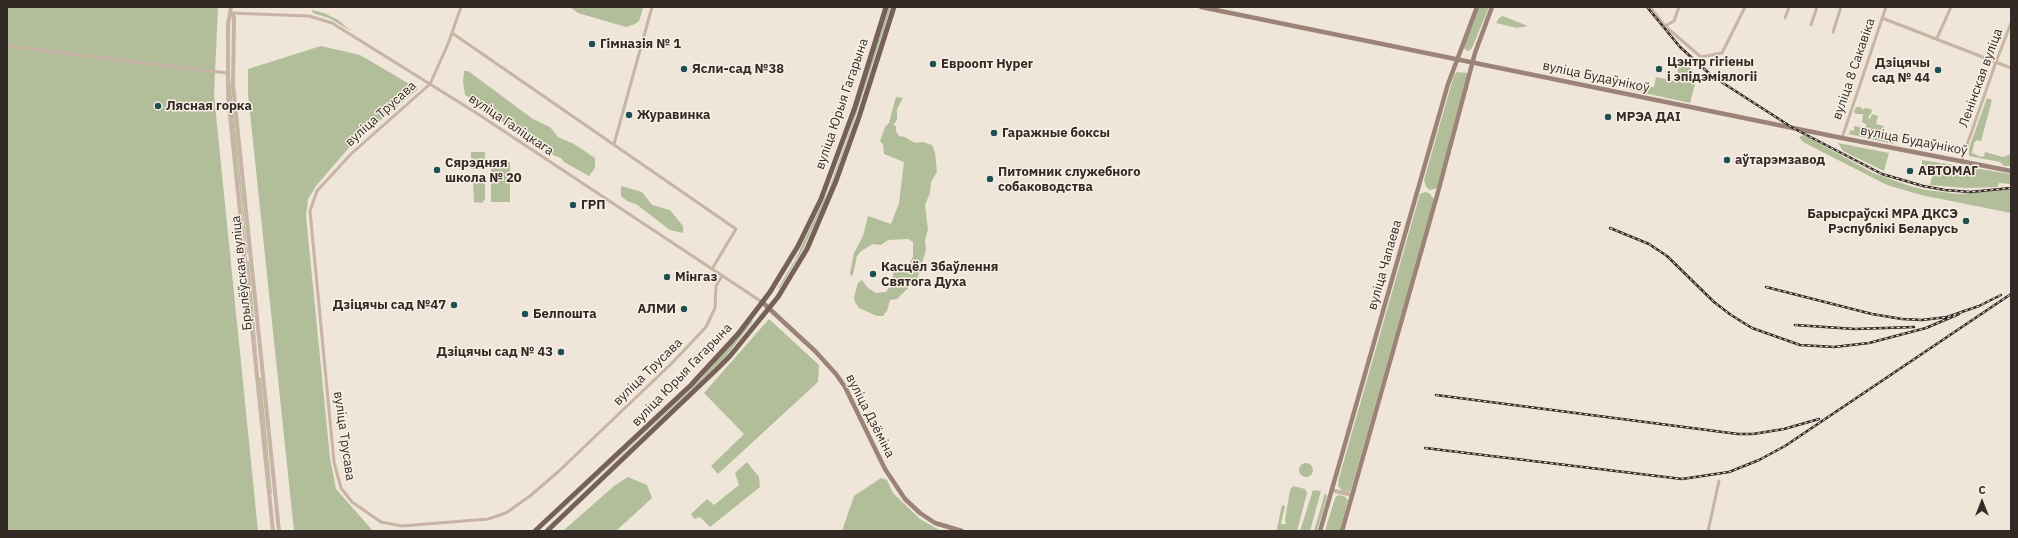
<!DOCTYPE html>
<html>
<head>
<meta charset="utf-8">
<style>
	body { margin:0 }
	#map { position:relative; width:2018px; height:538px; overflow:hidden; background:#f0e5d9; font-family:"IBM Plex Sans",sans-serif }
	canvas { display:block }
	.frame { position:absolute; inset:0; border:8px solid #332a26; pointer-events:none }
	.north { position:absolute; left:1962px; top:482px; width:40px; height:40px; -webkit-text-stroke:3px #f8efe5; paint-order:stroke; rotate:0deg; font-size:11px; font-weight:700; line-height:16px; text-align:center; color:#332a26 }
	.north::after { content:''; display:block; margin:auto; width:14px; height:18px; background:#332a26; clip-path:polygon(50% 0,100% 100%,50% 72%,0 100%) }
</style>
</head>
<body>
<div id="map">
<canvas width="2018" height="538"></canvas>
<div class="frame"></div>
<div class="north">С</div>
</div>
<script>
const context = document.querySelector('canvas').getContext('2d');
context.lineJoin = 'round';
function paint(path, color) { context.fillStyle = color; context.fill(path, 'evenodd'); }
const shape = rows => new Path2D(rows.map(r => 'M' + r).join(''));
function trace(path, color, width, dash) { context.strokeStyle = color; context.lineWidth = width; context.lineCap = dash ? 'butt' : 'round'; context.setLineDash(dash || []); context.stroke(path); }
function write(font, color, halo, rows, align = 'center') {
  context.font = font + ' "IBM Plex Sans",sans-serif'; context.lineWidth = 3; context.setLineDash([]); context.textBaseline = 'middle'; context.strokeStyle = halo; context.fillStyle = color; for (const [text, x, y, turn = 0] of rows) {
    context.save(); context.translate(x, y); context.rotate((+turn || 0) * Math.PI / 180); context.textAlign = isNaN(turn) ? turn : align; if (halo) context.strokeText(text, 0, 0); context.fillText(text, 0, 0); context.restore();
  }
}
paint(shape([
	[7,7,218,7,214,95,258,531,7,531],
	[570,7,642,7,643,8,639,21,635,24,626,27,578,13],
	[888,7,891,7,851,130,830,190,803,249,779,289,778,288,795,260,829,189,850,130],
	[1479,7,1489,7,1472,48,1469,51,1466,50,1463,48],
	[312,10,324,13,338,20,351,31,329,18,313,13],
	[1503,16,1505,17,1528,26,1517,28,1496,23,1499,18],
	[321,46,360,55,418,89,353,143,316,186,308,199,306,216,330,458,336,489,373,531,294,531,248,94,248,69],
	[1681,57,1697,76,1690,103,1626,89,1626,86,1630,82,1637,82,1644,87,1654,87,1656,77,1675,81],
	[464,71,468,71,533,119,550,127,558,137,574,144,595,158,595,168,589,176,564,162,561,158,553,155,544,147,487,112,483,102,479,103,465,95,463,82],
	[1457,72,1467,73,1467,75,1437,188,1430,190,1426,187,1424,180,1454,75],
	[230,77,248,253,247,254,229,90],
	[896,97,903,98,897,109,897,120,893,125,896,126,896,131,899,136,905,137,915,143,923,142,932,145,935,153,937,172,931,182,930,193,925,205,928,230,925,240,926,250,916,283,909,287,897,299,890,300,887,311,883,316,877,316,859,308,855,302,854,297,858,283,862,280,868,288,876,293,886,292,891,285,895,266,899,263,908,266,913,257,913,242,908,239,888,240,881,245,873,244,861,251,857,256,853,275,851,276,850,273,854,253,863,236,868,216,891,224,899,203,904,162,884,154,883,144,880,141,885,127,889,123],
	[1987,98,1992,100,1981,141,1977,140,1974,143,1972,153,1981,157,1984,156,1985,152,2003,157,2011,154,2011,166,2004,166,2000,162,1969,156,1969,148],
	[1856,107,1861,107,1862,110,1865,108,1871,109,1872,112,1868,117,1870,119,1872,114,1878,116,1876,124,1884,126,1882,134,1893,138,1893,144,1849,134,1850,130,1854,131,1854,126,1864,128,1867,125,1862,122,1863,114,1856,114,1854,112],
	[1804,135,1873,173,1910,186,1926,190,1959,194,2011,189,2011,213,1921,195,1887,185,1803,142,1799,137],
	[1838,143,1889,153,1884,171,1843,151],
	[471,152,485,152,485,160,471,160],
	[1922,160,2011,174,2011,184,1999,183,1998,187,1966,188,1930,185,1933,173,1929,167,1922,165],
	[471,161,485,161,485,169,471,169],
	[491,162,510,162,510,202,491,202],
	[476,179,482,179,485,182,485,199,482,203,474,202,473,181],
	[621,186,642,192,652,205,670,210,683,226,683,233,670,230,636,204,627,201,621,196],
	[1425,192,1429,193,1434,199,1351,490,1350,492,1342,491,1338,486,1339,478,1420,194],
	[247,261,249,261,259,374],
	[769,319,819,365,818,382,718,474,711,466,744,434,704,393],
	[752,320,753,321,726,356,710,372,540,531,700,380],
	[259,378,261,378,272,494,271,493],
	[747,462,759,477,760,487,710,527,700,517,694,519,691,514,707,499,714,505,739,485,735,473],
	'1299 470a7 7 0 1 1 14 0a7 7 0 1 1-14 0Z',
	[628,477,647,485,652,498,616,531,563,531,614,486],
	[881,478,887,480,893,493,920,519,941,531,842,531,854,496],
	[1293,486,1305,489,1307,493,1297,531,1275,531,1277,529,1282,505,1285,506,1281,524,1286,524,1285,520,1290,490],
	[1313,490,1321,491,1310,531,1300,531],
	[1325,493,1327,496,1317,531,1314,531],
	[1338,495,1344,496,1348,500,1340,531,1325,531,1335,498]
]), '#b2be9a');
trace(shape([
	[461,7,448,44,430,84,351,154,317,191,310,211,334,462,341,488,352,502,381,522,402,526,488,519,506,513,530,496,559,471,672,363,706,327,715,308,716,286,722,276],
	[1650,7,1665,26,1701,57,1722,53,1745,7],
	[230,13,309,16,332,23,478,114,762,302],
	[1785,18,1789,7],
	[1882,18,2011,68],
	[1811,25,1817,7],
	[1665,26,1674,21,1679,7],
	[1833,32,1841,7],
	[452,33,736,229,712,269],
	[1937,38,1951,7],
	[7,46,227,73],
	[1842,138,1886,7],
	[614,144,652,7],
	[1961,162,1996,62,2011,23],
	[1708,531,1719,481]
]), '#c7b4a5', 3);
trace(shape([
	[231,7,228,24,228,96,273,531],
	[230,13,234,17,233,85,279,531],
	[1331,490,1352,495]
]), '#c7b4a5', 4);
trace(shape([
	[1201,7,1842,138,2011,171],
	[762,302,815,351,836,374,845,387,885,469,905,499,920,513,935,523,962,531],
	[1320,531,1448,84,1477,7],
	[1342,531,1438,192,1475,53,1492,7]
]), '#9b8377', 4.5);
trace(shape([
	[535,531,691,385,738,334,770,292,798,246,821,199,855,107,886,7],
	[547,531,716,370,730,356,778,297,807,249,836,181,859,117,894,7]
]), '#756158', 5);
const rail = shape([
	[1647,7,1680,47,1712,76,1793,128,1882,174,1923,186,1945,190,1970,192,2011,188],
	[1610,228,1649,244,1667,256,1714,302,1731,315,1752,328,1800,345,1834,347,1869,343,1926,328,1959,314],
	[1766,287,1872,314,1902,319,1922,320,1947,317,1979,306,2001,295],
	[1795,325,1855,329,1914,327],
	[1436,395,1738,434,1753,434,1784,429,1819,419],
	[1425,448,1682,479,1729,472,1759,460,1785,446,2011,294]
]);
trace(rail, '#332a26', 2.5);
trace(rail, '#f8efe5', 1, [3]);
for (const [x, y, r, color] of [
	[592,44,4,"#1e5053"],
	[933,64,4,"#1e5053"],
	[684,69,4,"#1e5053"],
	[1659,69,4,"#1e5053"],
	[1938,70,4,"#1e5053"],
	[158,106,4,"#1e5053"],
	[629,115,4,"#1e5053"],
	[1608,117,4,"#1e5053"],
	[994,133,4,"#1e5053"],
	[1727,160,4,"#1e5053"],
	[437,170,4,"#1e5053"],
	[1910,171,4,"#1e5053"],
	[990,179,4,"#1e5053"],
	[573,205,4,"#1e5053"],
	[1966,221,4,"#1e5053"],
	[873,274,4,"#1e5053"],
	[667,277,4,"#1e5053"],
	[454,305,4,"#1e5053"],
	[684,309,4,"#1e5053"],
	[525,314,4,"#1e5053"],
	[561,352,4,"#1e5053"]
]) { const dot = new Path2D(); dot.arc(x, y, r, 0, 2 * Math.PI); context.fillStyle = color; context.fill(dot); trace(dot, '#f8efe5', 1.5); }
write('bold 13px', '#332a26', '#f8efe5', [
	["Гімназія № 1",600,44],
	["Цэнтр гігіены",1667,62],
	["і эпідэміялогіі",1667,77],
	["Дзіцячы",1930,63,"right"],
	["сад № 44",1930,78,"right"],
	["Евроопт Hyper",941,64],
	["Ясли-сад №38",692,69],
	["Лясная горка",166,106],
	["Журавинка",637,115],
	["МРЭА ДАІ",1616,117],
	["Гаражные боксы",1002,133],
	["аўтарэмзавод",1735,160],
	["Сярэдняя",445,163],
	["школа № 20",445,178],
	["АВТОМАГ",1918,171],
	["Питомник служебного",998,172],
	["собаководства",998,187],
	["ГРП",581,205],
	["Барысраўскі МРА ДКСЭ",1958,214,"right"],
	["Рэспублікі Беларусь",1958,229,"right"],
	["Касцёл Збаўлення",881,267],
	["Святога Духа",881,282],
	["Мінгаз",675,277],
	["Дзіцячы сад №47",446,305,"right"],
	["АЛМИ",676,309,"right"],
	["Белпошта",533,314],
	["Дзіцячы сад № 43",553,352,"right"]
], 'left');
write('13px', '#332a26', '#f8efe5', [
	["вуліца 8 Сакавіка",1854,69,-71],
	["вуліца Будаўнікоў",1596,77,12],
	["Ленінская вуліца",1981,78,-70],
	["вуліца Юрыя Гагарына",842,104,-71],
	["вуліца Трусава",381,114,-42],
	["вуліца Галіцкага",511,125,34],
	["вуліца Будаўнікоў",1914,141,11],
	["вуліца Чапаева",1385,265,-74],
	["Брылёўская вуліца",242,273,-96],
	["вуліца Трусава",648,372,-44],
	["вуліца Юрыя Гагарына",682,375,-46],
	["вуліца Дзёміна",870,416,63],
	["вуліца Трусава",344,436,82]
]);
</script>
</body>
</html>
